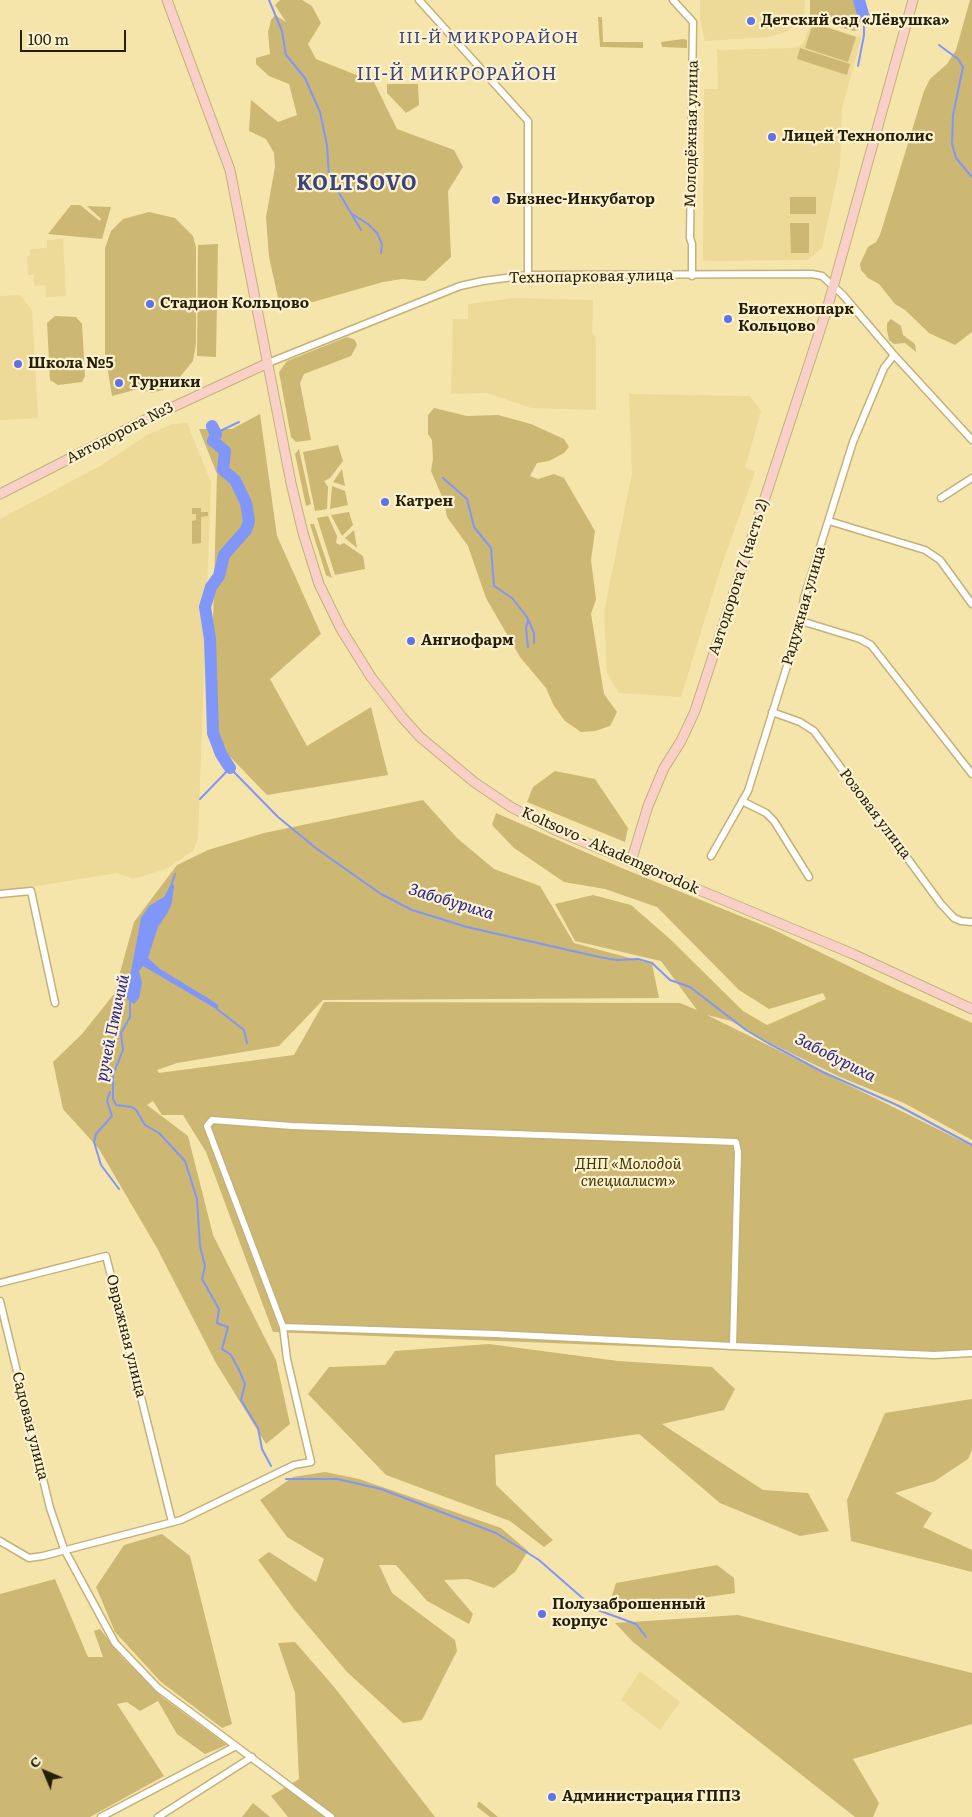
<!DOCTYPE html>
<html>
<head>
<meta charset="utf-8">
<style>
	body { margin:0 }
	#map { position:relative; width:972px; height:1817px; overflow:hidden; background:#f6e5aa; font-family:Literata,serif }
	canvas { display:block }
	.north { position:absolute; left:20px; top:1747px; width:50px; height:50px; -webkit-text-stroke:4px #fdf2d0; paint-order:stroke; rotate:315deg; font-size:14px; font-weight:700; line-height:20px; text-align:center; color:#261f08 }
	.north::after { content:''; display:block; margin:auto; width:18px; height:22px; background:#261f08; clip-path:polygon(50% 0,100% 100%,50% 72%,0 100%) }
	.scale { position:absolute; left:20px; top:30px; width:106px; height:22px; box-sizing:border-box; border:2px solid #261f08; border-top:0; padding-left:6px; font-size:15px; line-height:18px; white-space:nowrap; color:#261f08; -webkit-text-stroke:4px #fdf2d0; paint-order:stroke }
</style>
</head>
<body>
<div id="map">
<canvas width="972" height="1817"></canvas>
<div class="north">С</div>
<div class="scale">100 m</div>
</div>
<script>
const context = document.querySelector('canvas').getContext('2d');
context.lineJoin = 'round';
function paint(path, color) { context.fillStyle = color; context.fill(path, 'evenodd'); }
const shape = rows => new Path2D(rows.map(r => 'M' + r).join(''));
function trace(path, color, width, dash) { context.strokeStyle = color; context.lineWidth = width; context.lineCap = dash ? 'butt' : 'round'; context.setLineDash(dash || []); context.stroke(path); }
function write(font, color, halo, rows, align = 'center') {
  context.font = font + ' Literata,serif'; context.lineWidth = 4.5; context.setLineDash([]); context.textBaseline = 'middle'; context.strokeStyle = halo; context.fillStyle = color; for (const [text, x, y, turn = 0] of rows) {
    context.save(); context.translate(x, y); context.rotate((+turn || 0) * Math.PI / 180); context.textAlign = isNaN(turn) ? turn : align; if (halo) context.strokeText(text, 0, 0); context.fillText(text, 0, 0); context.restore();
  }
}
paint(shape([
	[700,0,805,0,804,17,788,31,769,37,705,41,700,19],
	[812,21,861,38,842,109,840,165,822,248,808,260,703,261,704,89,718,89,717,50,794,48,803,44],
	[63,239,66,296,46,297,45,285,34,286,34,275,28,275,27,256,30,256,30,249,47,248,47,240],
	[20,295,32,310,38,418,0,420,0,296],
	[514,298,593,300,592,332,596,338,596,410,531,408,487,393,451,394,453,319,468,319,468,304],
	[629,394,750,396,761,411,745,468,755,472,721,567,681,697,619,693,607,673,604,612,632,473],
	[187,423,211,482,198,838,193,851,166,869,133,879,117,873,0,892,0,519,100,466,147,435,172,424],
	[640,1671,680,1702,660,1730,621,1700]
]), '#edd998');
paint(shape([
	[280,0,302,0,312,6,321,23,308,44,316,59,374,82,397,129,454,150,463,167,448,191,451,257,425,281,402,279,383,282,313,302,279,302,269,257,266,217,275,167,274,153,266,139,249,131,251,100,278,122,297,115,289,84,269,76,256,64,256,58,270,54,268,32,271,20,275,15,286,22,275,5],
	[810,0,865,0,859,30,853,31,810,17],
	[970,0,972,0,972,332,955,345,929,333,905,310,895,304,879,284,868,278,861,270,860,264,868,247,876,242,880,235,924,91,930,79,947,64,956,50],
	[598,17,602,17,603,42,643,42,643,48,600,47],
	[813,23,856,37,848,62,805,48],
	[683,39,687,40,687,48,662,47,661,42],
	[800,48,850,64,847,75,797,59],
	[387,84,418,84,419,105,406,113,387,93],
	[790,197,816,197,816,214,790,214],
	[71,205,80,205,100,221,101,219,87,206,111,207,102,239,48,234],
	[149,212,175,218,193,236,196,247,196,344,193,361,174,384,163,390,152,393,138,389,112,396,105,353,105,248,111,231,123,219],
	[790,223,809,223,809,253,791,253],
	[218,244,216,357,197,356,198,245],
	[55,316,76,317,82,324,85,376,82,382,58,385,50,380,47,323],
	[891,319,901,326,903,335,915,344,916,352,905,343,894,344,889,340,887,330,887,323],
	[347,337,355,340,357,345,351,356,304,374,300,383,311,440,296,442,291,437,279,372,287,361],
	[434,408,467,416,498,415,531,424,564,439,569,447,564,453,549,461,537,463,530,476,538,479,554,474,564,478,595,531,591,560,596,599,591,614,604,694,617,712,610,726,595,731,581,732,565,721,554,706,546,688,520,657,486,598,468,546,447,517,444,501,431,471,433,459,432,440,428,434,428,415],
	[260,414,277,536,321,634,270,679,307,746,371,707,388,775,267,795,210,736,217,474,199,429,232,429],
	[338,445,343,461,330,478,324,481,328,487,327,509,315,511,303,452],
	[299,449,311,504,306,506,295,454],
	[342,469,345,486,333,482],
	[332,486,345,491,348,505,330,509],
	[192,508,201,508,201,512,208,512,208,516,201,517,201,543,192,544,192,521,196,520,196,514,192,514],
	[349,512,353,525,342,536,331,515],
	[328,516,337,536,336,543,340,545,344,543,363,556,365,569,335,575,317,518],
	[310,524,314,524,332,578,326,575],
	[354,530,357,548,345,538],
	[555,771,595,779,628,828,625,842,527,802,533,787],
	[423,800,457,838,494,869,540,886,574,943,652,964,659,998,323,1000,279,1046,177,1063,157,1070,159,1073,294,1055,324,1002,680,1003,697,1010,661,961,575,941,555,904,593,895,631,905,670,939,743,1011,767,1025,826,999,823,993,769,1009,739,990,657,907,605,889,564,882,514,848,492,825,496,813,624,869,770,928,898,990,972,1023,972,1140,904,1103,840,1077,766,1041,731,1021,707,1015,972,1146,972,1355,928,1358,273,1332,206,1152,183,1115,162,1115,153,1101,147,1105,188,1136,213,1235,276,1360,290,1424,266,1444,216,1363,157,1248,99,1149,63,1109,53,1062,82,1034,114,994,134,922,177,865,208,850,264,833],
	[489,1344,618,1361,712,1367,735,1389,724,1410,662,1424,763,1490,808,1493,829,1531,800,1536,720,1503,639,1434,495,1455,496,1485,553,1540,544,1547,510,1521,386,1475,308,1394,329,1367,385,1365,395,1351],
	[972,1399,972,1450,968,1459,935,1481,895,1493,932,1513,923,1527,972,1550,972,1572,851,1541,847,1500,885,1413],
	[325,1472,359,1479,501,1528,528,1551,515,1572,494,1588,468,1579,444,1580,473,1614,469,1624,427,1601,396,1565,379,1565,392,1593,455,1640,457,1651,422,1720,403,1723,347,1672,294,1609,258,1560,269,1552,316,1582,324,1559,287,1537,260,1500,293,1477],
	[162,1534,190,1556,232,1724,222,1728,161,1682,115,1632,96,1587,124,1545],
	[717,1565,734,1578,735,1593,635,1608,611,1599,616,1583],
	[55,1579,88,1657,103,1657,94,1631,100,1629,120,1655,162,1697,227,1745,205,1754,177,1734,158,1701,140,1711,127,1702,117,1704,164,1776,90,1817,0,1817,0,1594],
	[738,1615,972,1673,972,1724,853,1759,879,1803,873,1817,855,1817,633,1642,615,1623],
	[295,1642,335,1688,435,1817,288,1817,271,1796,299,1779,295,1693,278,1643],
	[478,1802,480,1802,498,1817,490,1817,477,1807],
	[253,1803,270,1817,242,1817]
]), '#ccb773');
paint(shape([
	[171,884,174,885,172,902,168,912,158,927,148,958,160,969,211,1000,218,1005,218,1010,143,966,139,971,142,983,139,998,134,1004,126,998,141,918,149,906,164,897]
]), '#8196f9');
trace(shape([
	[269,0,282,31,286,55,305,78,320,112,327,145,329,176,361,230],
	[939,45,958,59,963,67,953,115,952,144,956,158,972,177],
	[858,66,864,35,864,18],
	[352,214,368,224,377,233,382,244,381,253],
	[216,433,239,422],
	[443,478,467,499,474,527,491,548,494,586,512,598,527,617,534,633,534,643],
	[528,647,526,628,528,620],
	[200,799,230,768,278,817,317,849,381,894,412,910,467,927,599,957,617,960,638,959,652,963,670,980,690,987,746,1030,768,1043,823,1072,899,1106,972,1145],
	[171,886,175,874],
	[130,1000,130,1017,121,1033,123,1050,113,1075,113,1099,116,1105,132,1107,136,1110,145,1125,159,1133,185,1161,197,1199,200,1246,205,1266,202,1279,219,1309,217,1323,228,1327,222,1349,231,1355,239,1370,245,1384,241,1400,258,1428,262,1449,271,1466],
	[217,1009,244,1030,247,1043],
	[110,1092,107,1101,112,1116,96,1134,94,1142,101,1165,119,1189],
	[286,1479,337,1479,381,1489,496,1533,539,1560,595,1609,636,1624,646,1637]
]), '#8196f9', 2);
trace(shape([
	[859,0,864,18,868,20],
	[212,426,216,434,213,441,225,451,223,470,235,480,246,503,249,521,246,530,224,555,219,576,211,587,205,607,210,639,213,733,221,754,230,768]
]), '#8196f9', 12);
const street = shape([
	[419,0,528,121,528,275],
	[673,0,693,22,690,238,692,244,692,276],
	[268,363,460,286,483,281,528,275,812,274,822,276,842,294,894,355,972,440],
	[941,498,972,478],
	[829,521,925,550,940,560,972,604],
	[801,621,860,639,871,645,972,774],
	[772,712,800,722,814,731,941,904,954,918,961,921,972,922],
	[742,801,766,813,774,821,809,877],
	[711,856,748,791,801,621,804,598,853,442,884,368,894,355],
	[0,894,31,891,55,1003],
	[0,1283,106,1256,172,1522],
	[0,1301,50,1508,64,1549,115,1643,158,1688,331,1817],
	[283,1327,495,1334,733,1346],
	[0,1541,29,1558,43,1556,181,1520,294,1465,311,1462,287,1359,283,1327,207,1126,212,1120,292,1126,736,1142,738,1152,733,1346,934,1355,972,1353],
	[101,1817,236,1746],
	[158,1817,252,1757]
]);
const secondary = shape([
	[167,0,230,170,291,483,303,533,319,584,341,629,371,677,402,717,420,737,474,782,511,807,555,830,853,954,972,1009],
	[0,494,147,419,268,363],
	[631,862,648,806,664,768,681,741,695,711,827,309,913,0]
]);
trace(street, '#c3b279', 9);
trace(secondary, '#c3b279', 11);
trace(street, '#fff', 6);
trace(secondary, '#f8d0c8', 9);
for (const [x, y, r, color] of [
	[751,21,5,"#5f72e9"],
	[772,137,5,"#5f72e9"],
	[496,200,5,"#5f72e9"],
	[150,304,5,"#5f72e9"],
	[728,319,5,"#5f72e9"],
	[18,364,5,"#5f72e9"],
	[119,383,5,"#5f72e9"],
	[385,502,5,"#5f72e9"],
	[411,641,5,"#5f72e9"],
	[542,1614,5,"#5f72e9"],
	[552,1797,5,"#5f72e9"]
]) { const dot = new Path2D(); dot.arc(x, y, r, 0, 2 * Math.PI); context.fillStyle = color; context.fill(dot); trace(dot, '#fdf2d0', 2); }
write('bold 15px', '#261f08', '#fdf2d0', [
	["Детский сад «Лёвушка»",761,21],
	["Лицей Технополис",782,137],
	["Бизнес-Инкубатор",506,200],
	["Стадион Кольцово",160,304],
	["Биотехнопарк",738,310],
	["Кольцово",738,327],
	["Школа №5",28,364],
	["Турники",129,383],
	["Катрен",395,502],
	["Ангиофарм",421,641],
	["Полузаброшенный",552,1605],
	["корпус",552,1622],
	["Администрация ГППЗ",562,1797]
], 'left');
write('15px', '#261f08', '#fdf2d0', [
	["Молодёжная улица",692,134,-89],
	["Технопарковая улица",591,277,-1],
	["Автодорога №3",120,433,-27],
	["Автодорога 7 (часть 2)",739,577,-72],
	["Радужная улица",804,606,-74],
	["Розовая улица",875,814,53],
	["Koltsovo - Akademgorodok",610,851,24],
	["Овражная улица",126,1336,76],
	["Садовая улица",30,1426,76]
]);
write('italic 15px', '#443600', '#fdf2d0', [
	["ДНП «Молодой",628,1165],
	["специалист»",628,1182]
]);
context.letterSpacing = '1px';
write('16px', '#38437f', '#fdf2d0', [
	["III-Й МИКРОРАЙОН",489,38]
]);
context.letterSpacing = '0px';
write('italic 16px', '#242293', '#fdf2d0', [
	["Забобуриха",451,902,17],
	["ручей Птичий",113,1028,-78],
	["Забобуриха",835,1058,27]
]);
context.letterSpacing = '1px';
write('18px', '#38437f', '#fdf2d0', [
	["III-Й МИКРОРАЙОН",457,75]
]);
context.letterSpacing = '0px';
context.letterSpacing = '1px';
write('bold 20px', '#38437f', '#fdf2d0', [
	["KOLTSOVO",357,184]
]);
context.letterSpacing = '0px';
</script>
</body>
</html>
